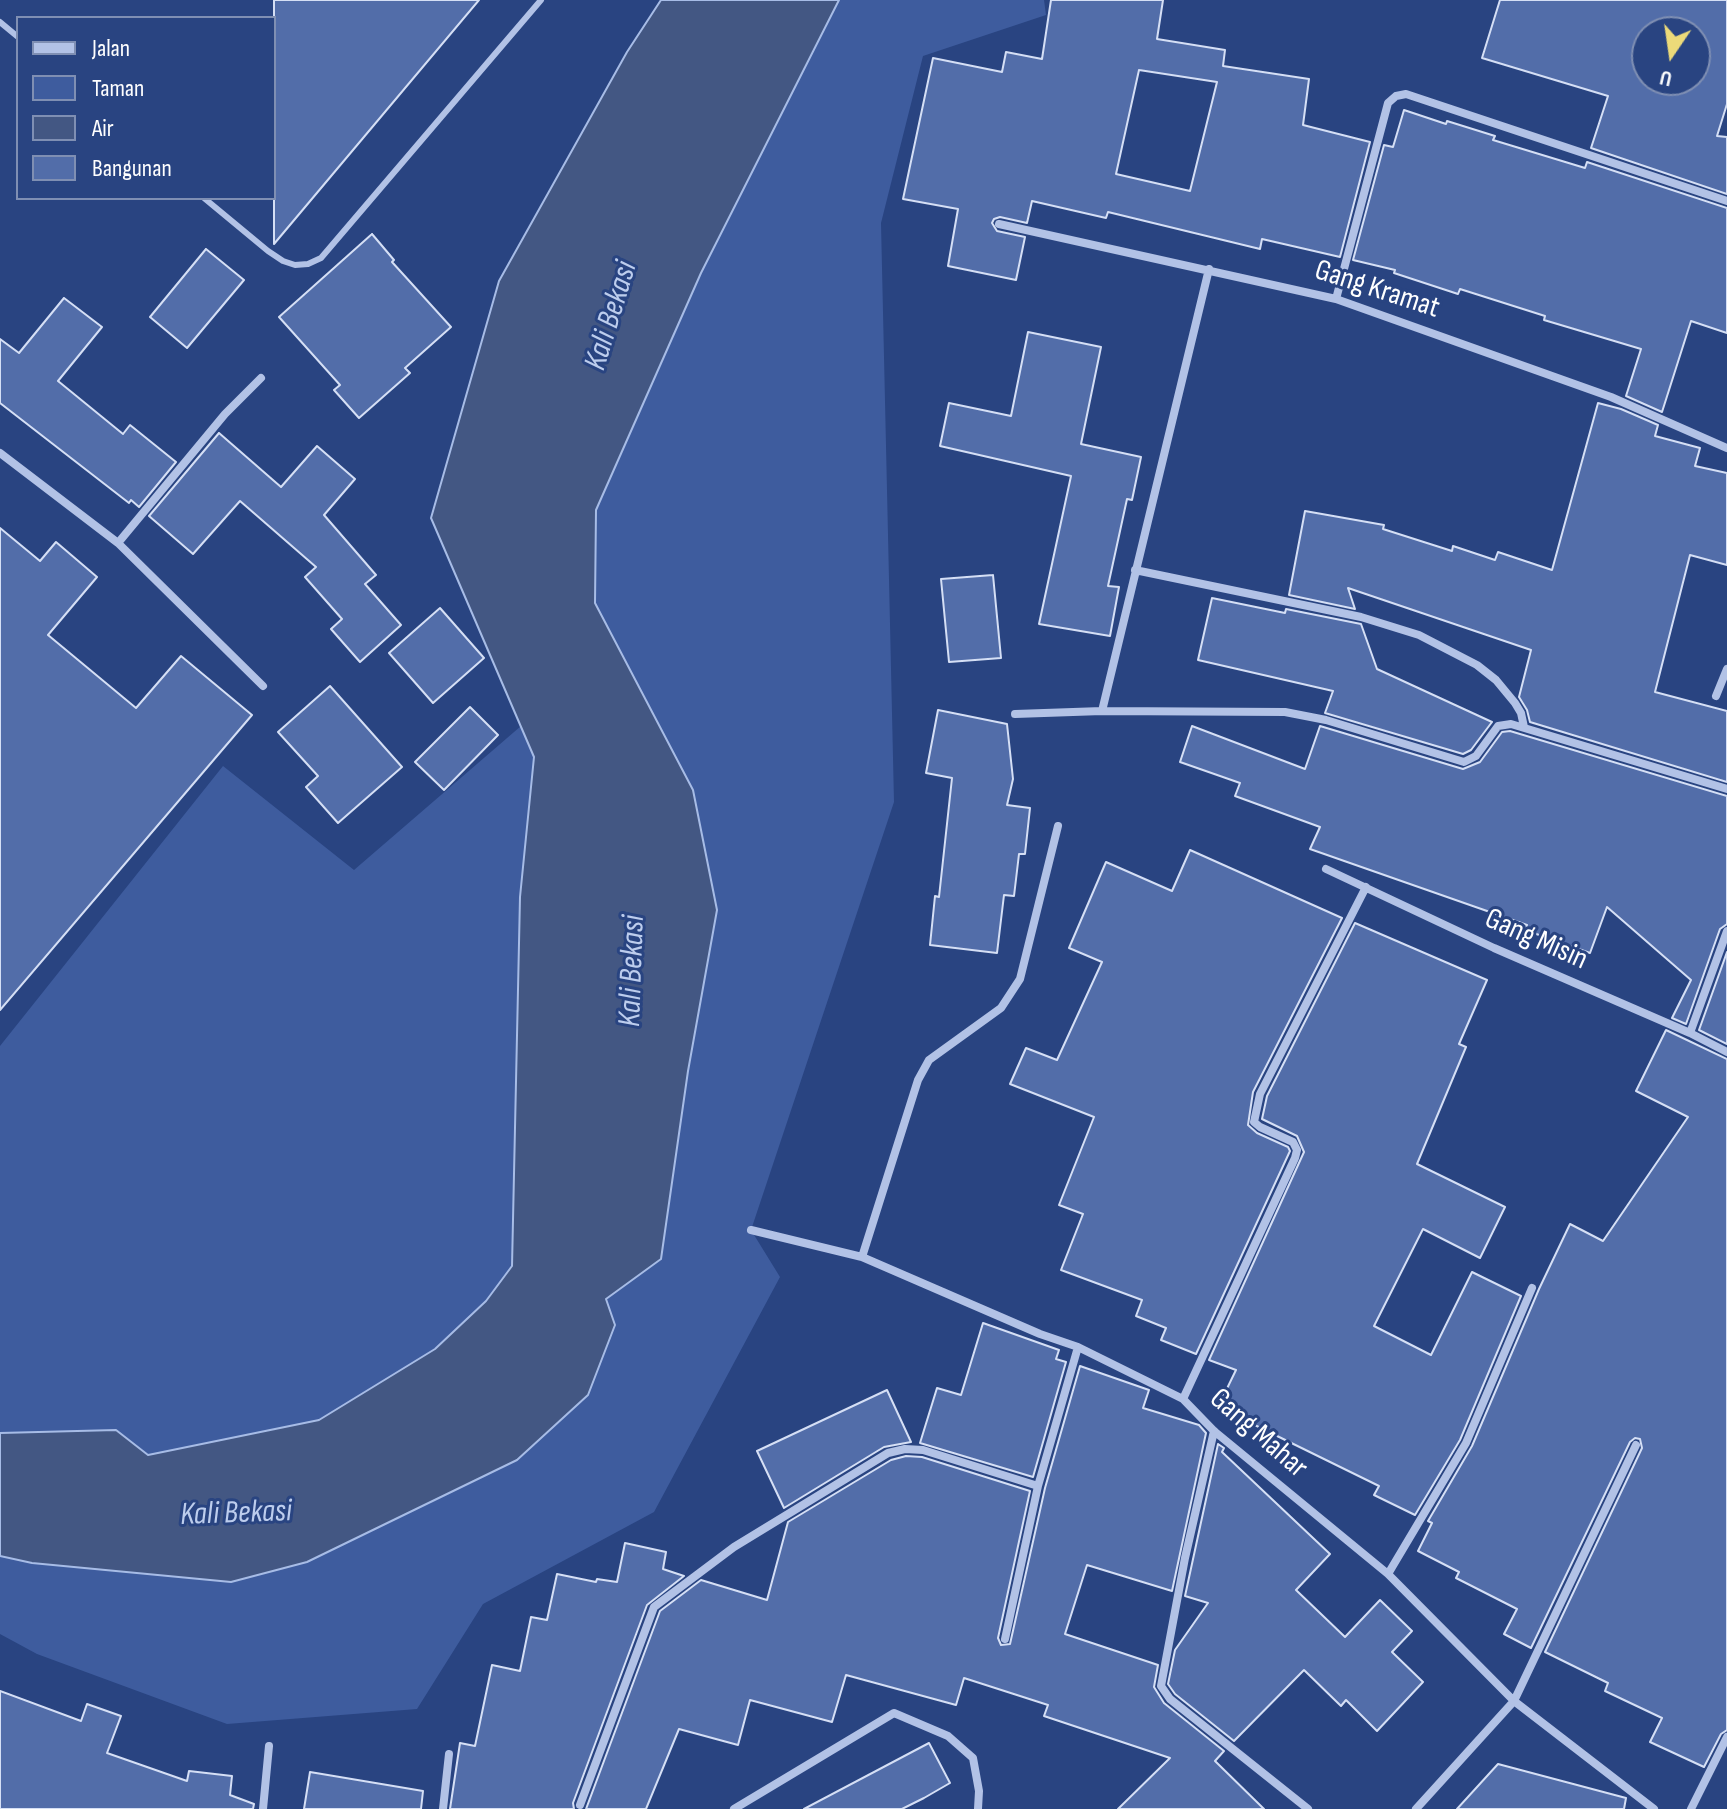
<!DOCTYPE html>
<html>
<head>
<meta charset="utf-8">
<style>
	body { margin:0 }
	#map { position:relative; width:1727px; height:1809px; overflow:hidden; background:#294481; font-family:"Sofia Sans Condensed",sans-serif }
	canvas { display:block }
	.legend { position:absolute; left:16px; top:16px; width:260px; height:184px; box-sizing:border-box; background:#294481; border:2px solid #7f8fb3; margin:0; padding:10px 14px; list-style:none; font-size:24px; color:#fff }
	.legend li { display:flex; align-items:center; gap:16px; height:40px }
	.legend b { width:40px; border:2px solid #7f8fb3 }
	.north { position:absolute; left:1631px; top:16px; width:80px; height:80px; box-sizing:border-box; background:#294481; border:2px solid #7f8fb3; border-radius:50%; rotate:193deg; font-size:22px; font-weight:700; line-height:32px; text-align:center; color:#fff }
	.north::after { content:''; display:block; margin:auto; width:28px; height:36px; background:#ecda79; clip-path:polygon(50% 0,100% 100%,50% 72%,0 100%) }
</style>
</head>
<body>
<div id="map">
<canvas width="1727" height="1809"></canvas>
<ul class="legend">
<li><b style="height:10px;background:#b2c2e6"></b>Jalan</li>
<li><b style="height:22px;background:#3e5c9e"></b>Taman</li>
<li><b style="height:22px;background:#435783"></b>Air</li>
<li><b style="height:22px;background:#526da9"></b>Bangunan</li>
</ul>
<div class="north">U</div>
</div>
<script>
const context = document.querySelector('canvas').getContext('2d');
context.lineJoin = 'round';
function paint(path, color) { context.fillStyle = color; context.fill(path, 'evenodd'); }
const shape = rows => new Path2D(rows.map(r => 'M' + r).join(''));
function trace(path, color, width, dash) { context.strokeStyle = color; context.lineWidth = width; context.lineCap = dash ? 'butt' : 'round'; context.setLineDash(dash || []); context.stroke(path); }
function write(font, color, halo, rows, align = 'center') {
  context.font = font + ' "Sofia Sans Condensed",sans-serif'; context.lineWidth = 6; context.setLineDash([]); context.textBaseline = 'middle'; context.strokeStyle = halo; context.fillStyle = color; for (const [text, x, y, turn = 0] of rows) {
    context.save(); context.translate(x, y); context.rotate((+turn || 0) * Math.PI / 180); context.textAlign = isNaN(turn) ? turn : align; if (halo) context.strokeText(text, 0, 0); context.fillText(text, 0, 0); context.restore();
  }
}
paint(shape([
	[839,0,1044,0,1046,15,923,56,881,223,894,802,751,1230,780,1277,654,1512,483,1604,417,1709,227,1724,37,1654,0,1634,0,1556,32,1563,231,1582,306,1562,517,1460,606,1299,688,1071,717,910,693,790,595,603,596,510,701,273],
	[521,726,534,757,520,897,512,1266,486,1301,435,1349,319,1420,148,1455,116,1430,0,1433,0,1046,223,766,354,870]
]), '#3e5c9e');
const water = shape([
	[661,0,839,0,701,273,596,510,595,603,693,790,717,910,688,1071,661,1259,606,1299,615,1325,588,1395,517,1460,307,1562,231,1582,32,1563,0,1556,0,1433,116,1430,148,1455,319,1420,435,1349,486,1301,512,1266,520,897,534,757,431,518,499,281,627,52,661,0]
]);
paint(water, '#435783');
trace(water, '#a7bce6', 2);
const building = shape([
	[274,0,479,0,274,244,274,0],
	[1051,0,1163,0,1157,39,1225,50,1223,66,1309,79,1303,125,1370,142,1340,257,1262,239,1260,249,1108,212,1106,218,1032,201,1027,223,1000,217,994,219,992,223,997,231,1025,237,1016,280,948,266,958,209,903,199,933,58,1002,72,1006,52,1042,59,1051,0],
	[1139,70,1217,82,1190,191,1116,174,1139,70],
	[1500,0,1727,0,1727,104,1717,136,1727,137,1727,194,1591,148,1608,96,1482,58,1500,0],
	[1647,32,1695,32,1695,80,1647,80,1647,32],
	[1404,110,1446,124,1447,121,1495,136,1493,140,1585,168,1587,162,1727,208,1727,333,1691,321,1662,412,1626,396,1641,349,1544,320,1545,316,1460,289,1458,294,1394,273,1395,270,1353,260,1384,145,1393,147,1404,110],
	[372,234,394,260,392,262,451,327,405,368,410,373,359,418,334,390,340,385,279,317,372,234],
	[206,249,244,280,187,348,150,317,206,249],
	[64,298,102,327,58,381,123,434,130,425,176,462,139,507,131,500,129,503,0,403,0,339,19,353,64,298],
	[1028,332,1101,347,1081,444,1141,457,1132,500,1127,499,1108,586,1119,587,1110,636,1039,624,1071,476,940,446,949,403,1011,416,1028,332],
	[1598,403,1621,409,1658,425,1655,436,1700,448,1695,466,1727,473,1727,565,1690,555,1655,692,1727,711,1727,782,1530,722,1527,710,1519,697,1531,650,1348,588,1355,609,1289,595,1305,511,1384,525,1383,529,1452,551,1453,546,1495,560,1498,552,1552,570,1598,403],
	[219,433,281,487,317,446,355,479,324,515,376,575,365,584,401,625,360,662,331,629,342,619,305,577,316,567,240,501,193,554,149,516,219,433],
	[0,528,40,561,56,542,97,577,48,635,136,708,181,656,252,715,0,1010,0,528],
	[993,575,1001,658,949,662,941,579,993,575],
	[1212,598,1285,613,1286,609,1361,624,1377,669,1492,722,1471,750,1463,754,1325,713,1333,691,1198,660,1212,598],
	[440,608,484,658,433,703,389,653,440,608],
	[330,686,402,767,338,823,306,787,318,776,278,732,330,686],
	[470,707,498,735,444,790,415,762,470,707],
	[938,710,1007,724,1013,779,1007,805,1030,808,1025,854,1019,854,1014,896,1004,895,997,953,930,945,935,896,939,897,952,778,926,773,938,710],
	[1192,726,1305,769,1320,726,1463,769,1480,762,1502,732,1510,731,1727,796,1727,924,1720,929,1686,1024,1672,1018,1691,980,1607,907,1590,953,1525,930,1527,925,1310,849,1320,827,1235,796,1240,783,1180,762,1192,726],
	[1190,850,1342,918,1253,1092,1248,1125,1257,1133,1288,1147,1290,1151,1196,1354,1161,1340,1166,1328,1136,1316,1142,1300,1061,1270,1083,1214,1059,1205,1094,1117,1010,1084,1026,1048,1057,1060,1102,962,1069,948,1106,862,1172,891,1190,850],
	[1355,923,1487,980,1459,1044,1466,1047,1417,1164,1505,1207,1480,1258,1423,1229,1374,1326,1431,1355,1472,1272,1521,1296,1460,1440,1415,1515,1374,1495,1379,1486,1218,1407,1236,1370,1209,1360,1304,1152,1297,1136,1262,1119,1267,1096,1355,923],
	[1727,952,1727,1044,1699,1030,1727,952],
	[1666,1030,1727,1059,1727,1730,1721,1734,1704,1767,1650,1742,1662,1718,1605,1691,1608,1683,1545,1652,1642,1448,1640,1439,1635,1438,1630,1442,1531,1648,1504,1634,1517,1609,1456,1578,1459,1572,1418,1551,1432,1523,1428,1521,1472,1446,1539,1289,1570,1224,1603,1241,1688,1117,1636,1091,1666,1030],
	[983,1323,1059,1350,1056,1359,1066,1362,1033,1477,920,1443,937,1388,961,1395,983,1323],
	[1080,1366,1149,1390,1143,1408,1199,1425,1206,1433,1172,1591,1087,1565,1065,1634,1158,1665,1154,1687,1164,1703,1224,1751,1215,1761,1264,1809,1118,1809,1170,1758,1044,1716,1048,1705,964,1678,956,1705,846,1675,832,1722,750,1700,738,1745,679,1729,646,1809,586,1809,660,1611,701,1580,767,1600,788,1522,891,1460,906,1456,922,1457,1030,1491,998,1638,1001,1645,1010,1644,1045,1488,1080,1366],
	[887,1390,911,1442,884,1447,784,1508,757,1451,887,1390],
	[1218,1444,1224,1448,1222,1452,1330,1554,1296,1590,1345,1637,1380,1600,1412,1631,1392,1652,1423,1682,1377,1731,1346,1700,1341,1706,1304,1670,1234,1741,1175,1694,1168,1684,1175,1650,1208,1603,1185,1596,1218,1444],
	[625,1543,666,1552,663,1569,684,1576,647,1605,573,1803,574,1809,450,1809,460,1743,475,1746,492,1665,520,1671,531,1617,547,1620,557,1574,596,1582,597,1579,617,1582,625,1543],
	[0,1691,81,1721,87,1704,121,1716,107,1753,187,1781,189,1771,232,1776,230,1795,254,1804,253,1809,0,1809,0,1691],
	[929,1743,950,1783,924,1798,902,1809,804,1809,929,1743],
	[1498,1764,1626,1798,1624,1809,1457,1809,1498,1764],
	[310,1772,423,1791,421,1809,304,1809,310,1772]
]);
paint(building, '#526da9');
trace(building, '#d5dff5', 2);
trace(shape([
	[0,22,18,37],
	[204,198,268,251,283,261,295,265,308,264,321,258,541,0]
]), '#b2c2e6', 6);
trace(shape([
	[999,224,1336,299,1611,397,1727,448],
	[1336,299,1388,103,1396,96,1406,94,1727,201],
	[0,453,118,543,263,686],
	[118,543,225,414,261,378],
	[1135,570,1361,617,1419,635,1477,665,1496,680,1515,703,1521,713,1524,727],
	[1716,696,1727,669],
	[1102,711,1209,269],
	[1015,714,1102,711,1285,712,1326,720,1464,762,1476,756,1498,726,1511,724,1727,789],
	[1326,869,1494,948,1690,1033,1727,1052],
	[1690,1033,1727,931],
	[751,1230,862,1257,1040,1334,1078,1347,1183,1399,1214,1431,1388,1574,1514,1701,1654,1809],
	[862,1257,918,1080,929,1060,1001,1008,1020,979,1058,826],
	[1183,1399,1295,1158,1297,1150,1293,1142,1260,1127,1254,1122,1260,1094,1366,887],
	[1214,1431,1185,1558,1161,1686,1170,1699,1308,1809],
	[1388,1574,1466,1443,1532,1288],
	[1005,1639,1038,1486],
	[580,1805,654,1607,734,1547,888,1453,905,1449,923,1450,1038,1486,1078,1347],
	[263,1809,269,1746],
	[443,1809,449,1754],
	[734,1809,894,1713,948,1736,973,1758,979,1791,978,1809],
	[1416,1809,1514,1701,1636,1445],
	[1691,1809,1727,1737]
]), '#b2c2e6', 8);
write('30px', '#fff', '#294481', [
	["Gang Kramat",1377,290,18],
	["Gang Misin",1536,940,24],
	["Gang Mahar",1258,1434,41]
]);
write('italic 32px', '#bdcded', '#294481', [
	["Kali Bekasi",612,316,-73],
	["Kali Bekasi",633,971,-88],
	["Kali Bekasi",236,1514,-2]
]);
</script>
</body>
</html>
